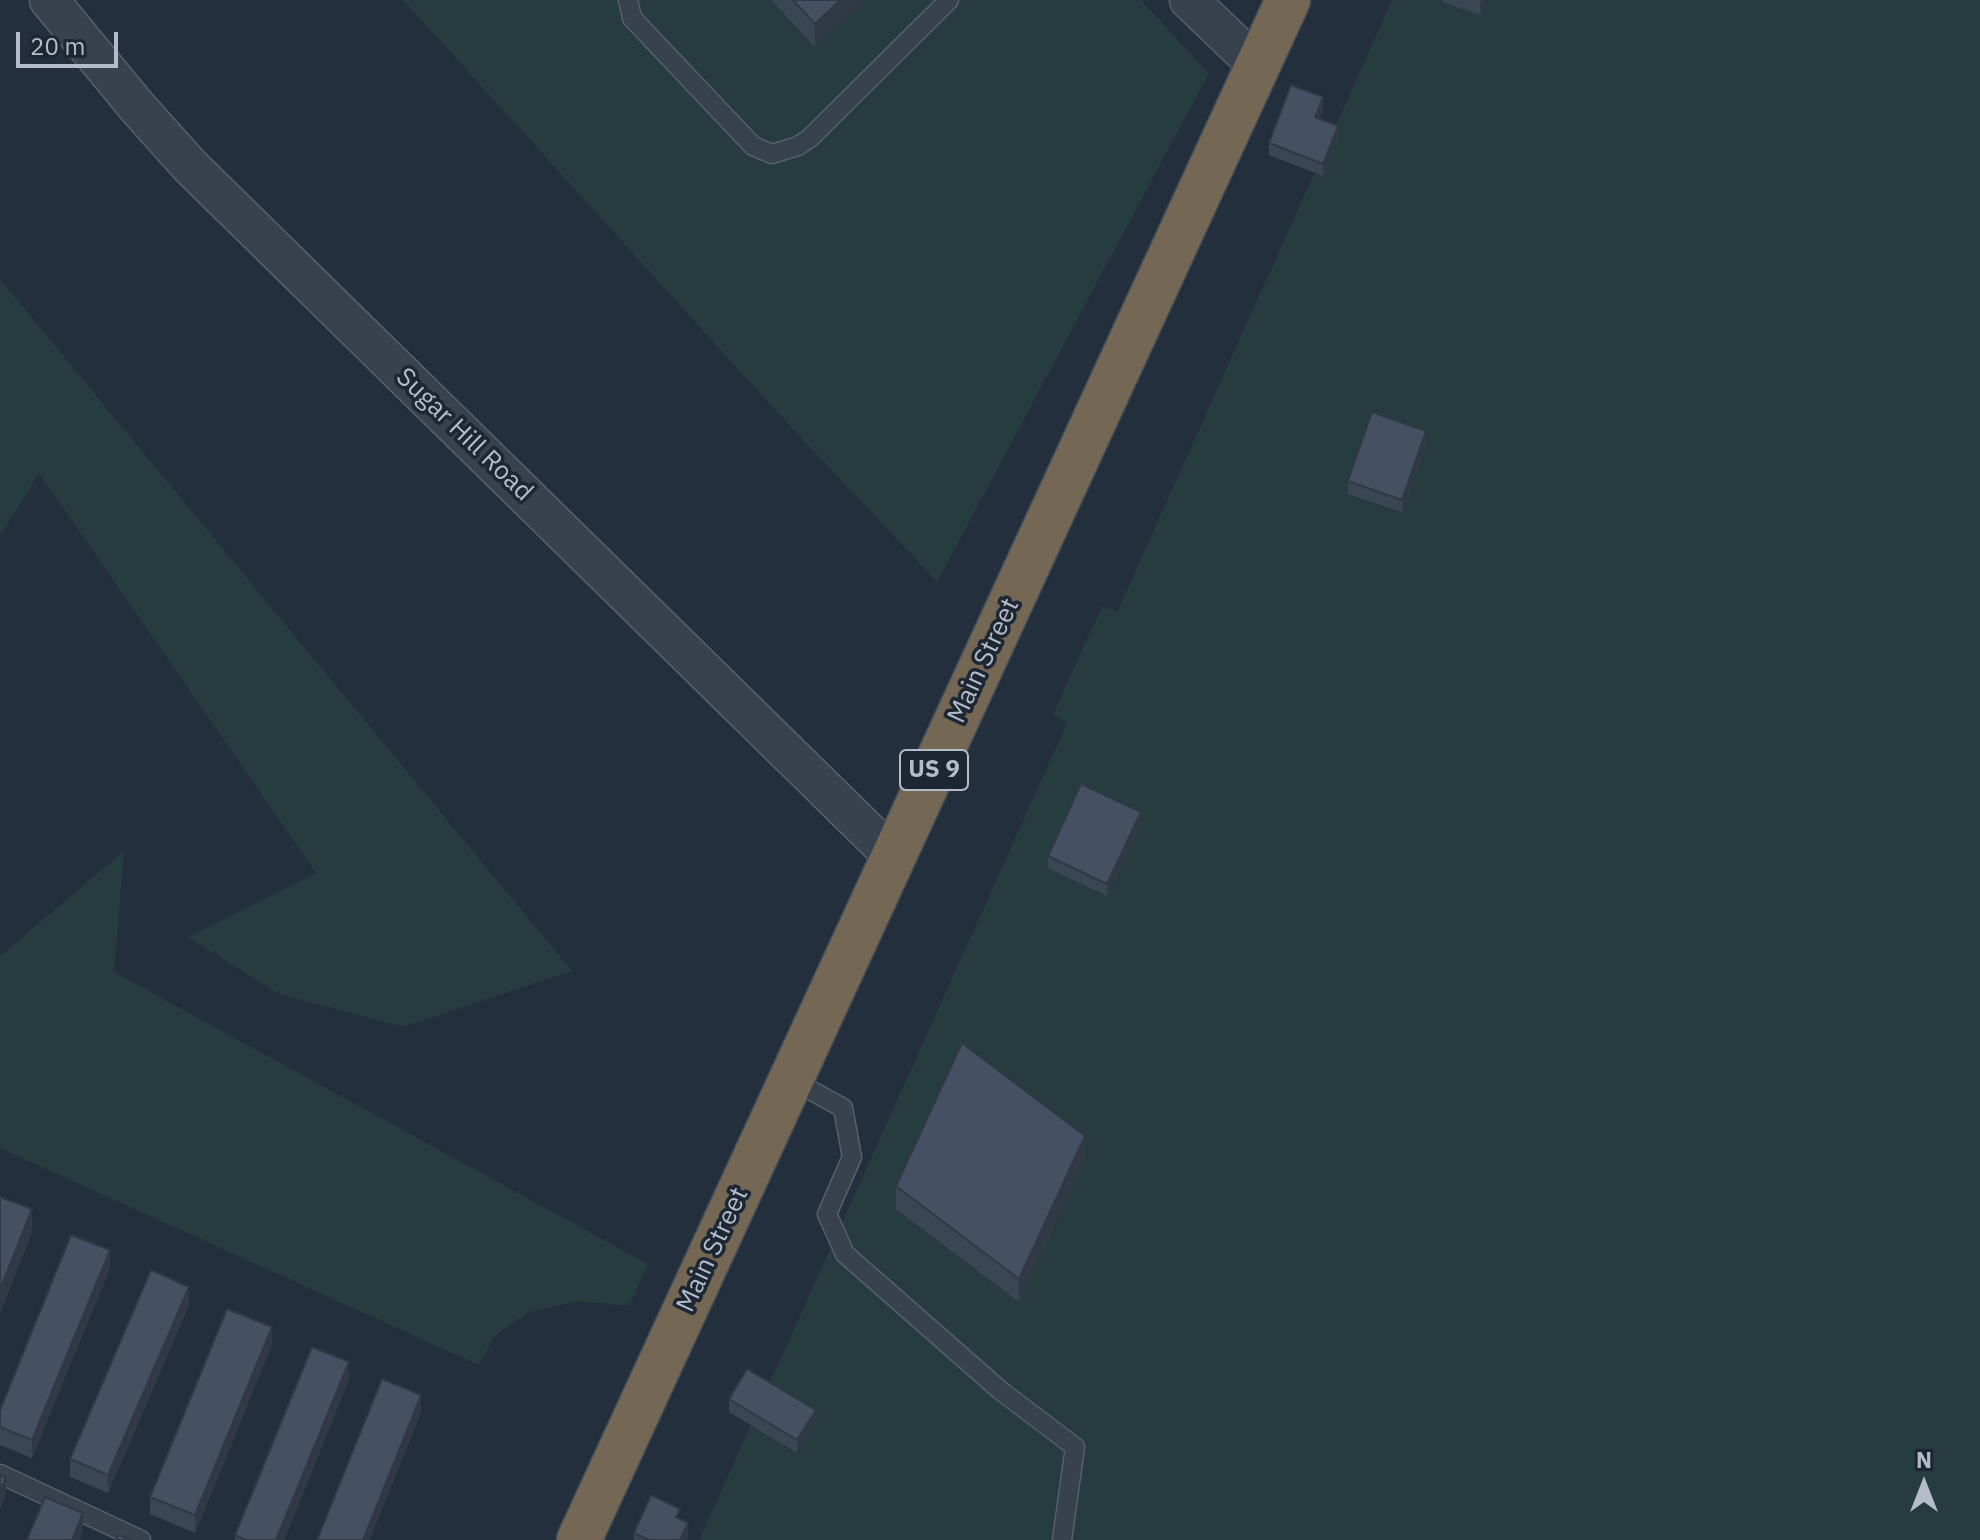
<!DOCTYPE html>
<html>
<head>
<meta charset="utf-8">
<style>
	body { margin:0 }
	#map { position:relative; width:1980px; height:1540px; overflow:hidden; background:#242f3e; font-family:"IBM Plex Sans",sans-serif }
	canvas { display:block }
	.north { position:absolute; left:1884px; top:1444px; width:80px; height:80px; -webkit-text-stroke:6px #1d2633; paint-order:stroke; rotate:0deg; font-size:22px; font-weight:700; line-height:32px; text-align:center; color:#b4bcc9 }
	.north::after { content:''; display:block; margin:auto; width:28px; height:36px; background:#b4bcc9; clip-path:polygon(50% 0,100% 100%,50% 72%,0 100%) }
	.scale { position:absolute; left:16px; top:32px; width:102px; height:36px; box-sizing:border-box; border:4px solid #b4bcc9; border-top:0; padding-left:10px; font-size:24px; line-height:28px; white-space:nowrap; color:#b4bcc9; -webkit-text-stroke:6px #1d2633; paint-order:stroke }
</style>
</head>
<body>
<div id="map">
<canvas width="1980" height="1540"></canvas>
<div class="north">N</div>
<div class="scale">20 m</div>
</div>
<script>
const context = document.querySelector('canvas').getContext('2d');
context.lineJoin = 'round';
function paint(path, color) { context.fillStyle = color; context.fill(path, 'evenodd'); }
const shape = rows => new Path2D(rows.map(r => 'M' + r).join(''));
function trace(path, color, width, dash) { context.strokeStyle = color; context.lineWidth = width; context.lineCap = dash ? 'butt' : 'round'; context.setLineDash(dash || []); context.stroke(path); }
function write(font, color, halo, rows, align = 'center') {
  context.font = font + ' "IBM Plex Sans",sans-serif'; context.lineWidth = 7; context.setLineDash([]); context.textBaseline = 'middle'; context.strokeStyle = halo; context.fillStyle = color; for (const [text, x, y, turn = 0] of rows) {
    context.save(); context.translate(x, y); context.rotate((+turn || 0) * Math.PI / 180); context.textAlign = isNaN(turn) ? turn : align; if (halo) context.strokeText(text, 0, 0); context.fillText(text, 0, 0); context.restore();
  }
}
paint(shape([
	[403,0,1141,0,1209,73,937,582,776,411],
	[1392,0,1980,0,1980,1540,699,1540,1067,723,1053,714,1102,606,1117,612],
	[0,279,572,971,403,1027,279,994,188,937,316,873,39,473,0,536],
	[124,851,114,972,648,1264,629,1306,578,1301,529,1312,496,1335,478,1365,0,1148,0,956]
]), '#263c3f');
const lane = shape([
	[628,0,632,18,753,146,772,154,798,146,810,138,949,0],
	[792,1080,843,1108,852,1157,827,1214,845,1254,1001,1391,1075,1447,1062,1540],
	[0,1474,141,1540]
]);
const street = shape([
	[49,0,138,108,190,166,894,857],
	[1189,0,1258,66]
]);
const highway = shape([
	[579,1540,1288,0]
]);
trace(lane, '#565f6c', 21);
trace(street, '#565f6c', 41);
trace(highway, '#434c59', 47);
trace(lane, '#38414e', 18);
trace(street, '#38414e', 38);
trace(highway, '#746855', 44);
paint(shape([
	[771,0,865,0,815,47],
	[1443,0,1485,0,1480,15,1443,2],
	[1323,109,1319,119,1338,138,1323,176,1269,155,1269,143],
	[1426,444,1402,512,1348,494,1348,481],
	[1141,824,1107,896,1048,868,1048,856],
	[1085,1159,1019,1302,896,1209,896,1186],
	[110,1268,32,1458,0,1445,0,1410],
	[189,1305,108,1493,70,1477,70,1459],
	[272,1345,195,1533,150,1514,150,1497],
	[349,1380,284,1540,235,1540,235,1535],
	[729,1399,816,1422,797,1453,729,1412],
	[680,1519,688,1536,686,1540,634,1540,634,1533]
]), '#3b4654');
paint(shape([
	[840,0,865,0,815,47,815,24],
	[1481,0,1485,0,1480,15,1480,3],
	[1323,97,1323,109,1315,129,1315,117],
	[1338,126,1338,138,1323,176,1323,164],
	[1426,431,1426,444,1402,512,1402,500],
	[1141,812,1141,824,1107,896,1107,884],
	[1085,1136,1085,1159,1019,1302,1019,1279],
	[32,1209,32,1233,0,1314,0,1290],
	[110,1250,110,1268,32,1458,32,1440],
	[189,1287,189,1305,108,1493,108,1475],
	[272,1327,272,1345,195,1533,195,1515],
	[349,1362,349,1380,284,1540,276,1540],
	[421,1395,421,1413,370,1540,363,1540],
	[816,1410,816,1422,797,1453,797,1440],
	[6,1477,6,1495,0,1509,0,1491],
	[83,1513,83,1531,80,1540,72,1540],
	[688,1523,688,1536,686,1540,680,1540]
]), '#303945');
const building = shape([
	[793,0,840,0,815,24,793,0],
	[1291,85,1323,97,1315,117,1338,126,1323,164,1269,143,1291,85],
	[1372,412,1426,431,1402,500,1348,481,1372,412],
	[1081,784,1141,812,1107,884,1048,856,1081,784],
	[962,1043,1085,1136,1019,1279,896,1186,962,1043],
	[0,1197,32,1209,0,1290,0,1197],
	[71,1235,110,1250,32,1440,0,1427,0,1410,71,1235],
	[151,1270,189,1287,108,1475,70,1459,151,1270],
	[227,1309,272,1327,195,1515,150,1497,227,1309],
	[312,1347,349,1362,276,1540,246,1540,235,1535,312,1347],
	[747,1369,816,1410,797,1440,729,1399,747,1369],
	[382,1379,421,1395,363,1540,317,1540,382,1379],
	[0,1475,6,1477,0,1491,0,1475],
	[651,1495,680,1509,676,1517,688,1523,680,1540,649,1540,634,1533,651,1495],
	[45,1497,83,1513,72,1540,27,1540,45,1497],
	[118,1535,133,1540,116,1540,118,1535]
]);
paint(building, '#455162');
trace(building, '#303945', 2);
for (const [x, y, w] of [
	[934,770,68]
]) { const box = new Path2D(); box.roundRect(x - w / 2, y - 20, w, 40, 6); context.fillStyle = '#1d2633'; context.fill(box); trace(box, '#b4bcc9', 2); }
write('bold 24px', '#b4bcc9', null, [
	["US 9",934,770]
]);
write('26px', '#b4bcc9', '#1d2633', [
	["Sugar Hill Road",464,435,44],
	["Main Street",984,661,-65],
	["Main Street",713,1250,-65]
]);
</script>
</body>
</html>
